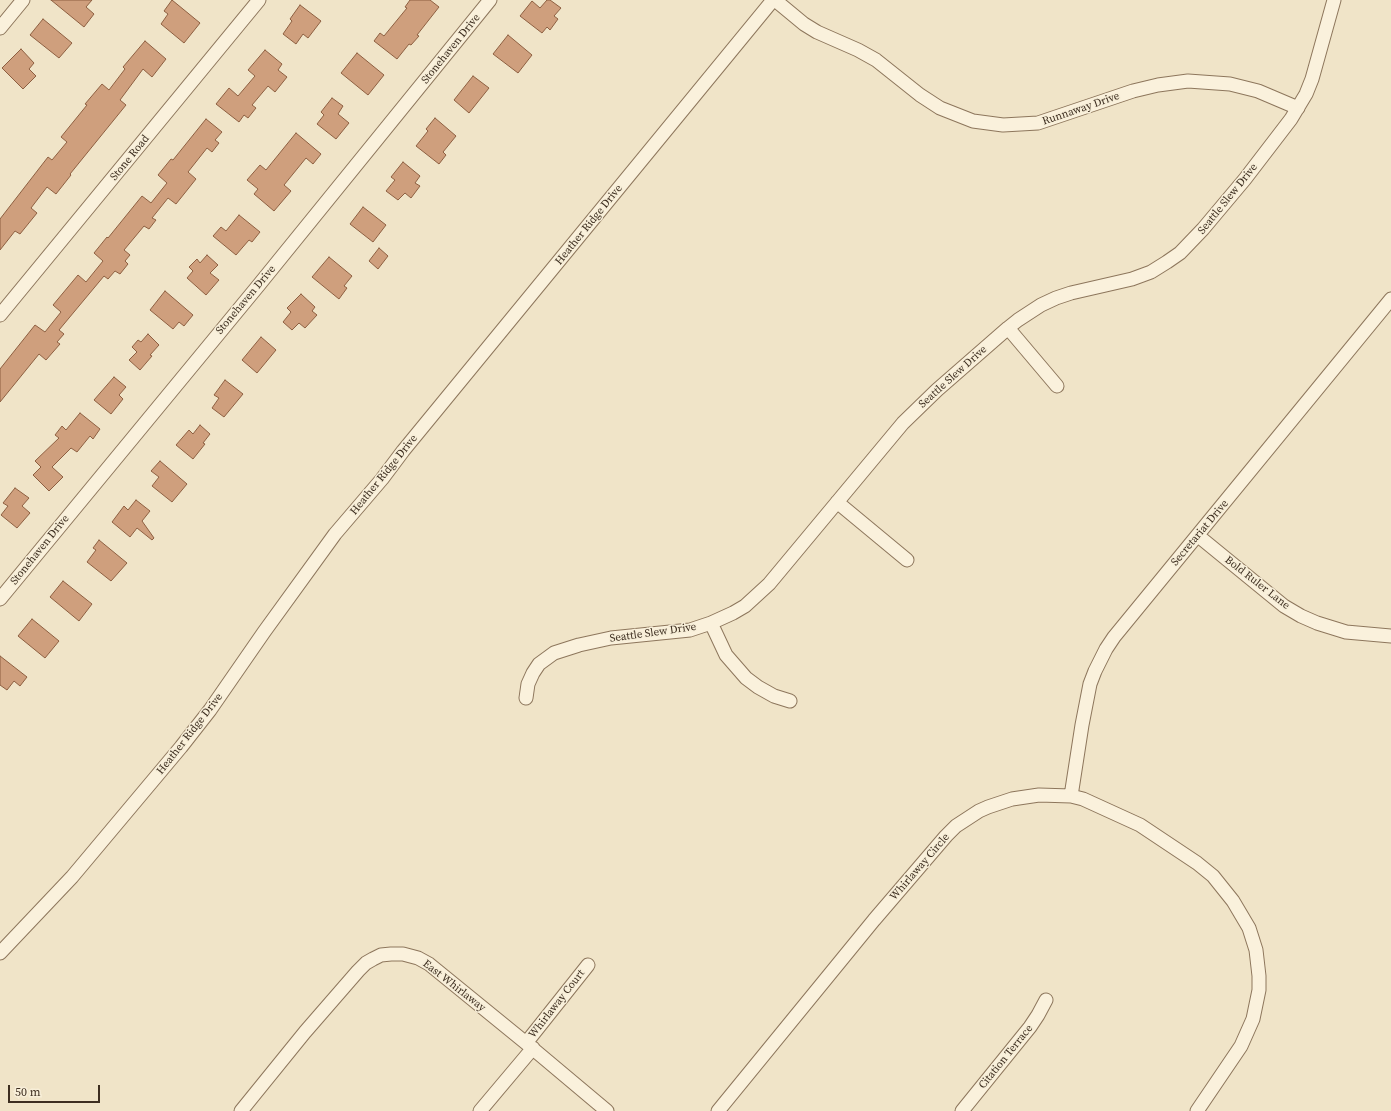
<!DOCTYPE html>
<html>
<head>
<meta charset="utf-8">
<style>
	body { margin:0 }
	#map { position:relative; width:1391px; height:1111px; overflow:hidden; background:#f0e4c8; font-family:"Source Serif 4",serif }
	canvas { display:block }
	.scale { position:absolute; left:8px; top:1085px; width:92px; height:18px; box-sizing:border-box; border:2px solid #3d2e20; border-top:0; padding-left:5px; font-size:12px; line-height:14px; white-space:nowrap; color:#3d2e20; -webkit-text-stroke:3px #f7eed8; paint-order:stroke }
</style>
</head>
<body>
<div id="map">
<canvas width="1391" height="1111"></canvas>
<div class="scale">50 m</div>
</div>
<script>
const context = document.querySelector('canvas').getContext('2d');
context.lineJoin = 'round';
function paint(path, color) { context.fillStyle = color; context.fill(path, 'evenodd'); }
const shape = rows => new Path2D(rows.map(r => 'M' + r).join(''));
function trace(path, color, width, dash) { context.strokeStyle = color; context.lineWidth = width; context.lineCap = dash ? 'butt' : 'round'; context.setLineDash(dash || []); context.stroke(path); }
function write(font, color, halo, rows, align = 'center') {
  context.font = font + ' "Source Serif 4",serif'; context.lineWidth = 3; context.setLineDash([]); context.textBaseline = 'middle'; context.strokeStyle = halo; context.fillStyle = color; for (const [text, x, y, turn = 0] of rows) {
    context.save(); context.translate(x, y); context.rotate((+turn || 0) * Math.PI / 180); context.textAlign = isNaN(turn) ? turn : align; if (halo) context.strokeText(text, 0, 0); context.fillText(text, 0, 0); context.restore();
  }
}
const building = shape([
	[51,0,92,0,86,7,94,14,84,27,51,0],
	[172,0,200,23,184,43,161,24,168,14,164,11,172,0],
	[410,0,430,0,439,7,417,35,419,36,411,45,409,44,397,59,374,41,380,33,384,36,407,8,405,7,410,0],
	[547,0,550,0,561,8,554,16,558,19,550,30,547,27,542,33,520,16,532,1,540,8,547,0],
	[300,5,321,21,308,38,303,34,296,44,283,34,292,21,290,19,300,5],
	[43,19,72,43,59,58,30,35,43,19],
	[508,35,532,55,518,73,493,54,508,35],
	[145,41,166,59,152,77,143,69,120,100,126,105,70,174,71,175,56,194,47,187,31,208,37,213,20,234,15,231,0,250,0,219,48,157,52,160,67,142,61,137,87,105,85,104,102,84,109,90,125,69,123,67,145,41],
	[21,49,34,63,29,69,36,76,23,89,2,68,21,49],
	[265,50,282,64,278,70,287,77,275,92,268,86,252,105,256,108,248,118,244,115,239,122,216,104,229,88,238,96,255,76,248,70,265,50],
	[357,53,384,75,368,95,341,73,357,53],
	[473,76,489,88,469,113,454,100,473,76],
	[332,98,343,106,338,114,349,123,336,139,317,124,324,115,321,112,332,98],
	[435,118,456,136,443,152,446,155,439,164,416,146,428,131,426,129,435,118],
	[206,119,222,132,215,140,219,143,212,152,207,148,188,172,196,179,176,204,168,198,152,218,156,220,149,229,144,226,124,250,130,255,125,261,128,264,120,274,115,271,108,279,104,276,59,330,64,334,57,342,60,344,46,360,39,354,0,402,0,369,35,325,45,332,61,312,53,305,78,275,86,282,103,261,94,253,107,237,108,238,142,196,151,203,167,183,158,175,171,159,173,160,206,119],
	[296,133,321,154,313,164,306,158,284,185,291,191,274,211,254,194,258,189,247,180,260,165,266,170,296,133],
	[403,162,420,176,415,183,420,186,411,198,405,193,398,200,386,191,395,180,391,177,403,162],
	[363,207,386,225,373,242,350,224,363,207],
	[239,215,260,232,252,242,249,240,236,255,213,236,221,227,226,231,239,215],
	[379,248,388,256,378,269,369,261,379,248],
	[207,255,218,265,210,273,219,280,206,295,187,278,193,271,189,267,197,259,200,263,207,255],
	[329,257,352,276,344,286,347,288,339,299,312,277,329,257],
	[165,291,193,315,184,326,179,322,173,329,150,310,165,291],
	[301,294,315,307,312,311,317,315,305,328,299,323,292,330,283,322,291,312,287,308,301,294],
	[148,334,159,345,150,355,152,356,140,370,129,360,137,352,132,347,138,340,141,342,148,334],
	[261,337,276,350,257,373,242,360,261,337],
	[114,377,126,387,119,395,123,399,111,414,94,400,114,377],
	[225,380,243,394,224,417,212,408,219,398,214,395,225,380],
	[80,413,100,429,93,439,90,436,77,452,71,448,52,467,63,477,49,491,33,475,41,467,35,461,59,438,55,435,62,426,66,430,80,413],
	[200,425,210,434,203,443,205,444,193,459,176,445,189,430,193,434,200,425],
	[160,461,187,484,172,502,152,486,159,477,151,471,160,461],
	[15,488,29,498,22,506,30,513,17,528,1,515,8,506,3,503,15,488],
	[136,500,150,511,142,521,154,538,152,540,137,528,130,537,112,522,124,506,128,510,136,500],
	[99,540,127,563,111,581,87,562,96,550,93,548,99,540],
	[63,581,92,604,79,621,50,597,63,581],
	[32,619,59,641,45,658,18,636,32,619],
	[0,656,27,677,20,686,14,681,7,690,0,685,0,656]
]);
paint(building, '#cf9f7d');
trace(building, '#8d5f41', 1);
const minor = shape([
	[775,0,804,24,817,32,858,50,876,60,920,95,940,108,973,121,1003,125,1038,123,1133,91,1158,85,1188,81,1230,84,1258,91,1298,108],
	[0,28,23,0],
	[0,315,259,0],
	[1008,328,1057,386],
	[837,502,907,560],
	[1197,536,1202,539,1284,606,1301,616,1317,623,1346,632,1391,636],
	[0,599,258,286,490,0],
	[711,623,726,655,746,678,758,687,774,696,790,701],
	[526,698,528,684,533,673,539,664,554,653,579,645,611,638,690,630,711,623,733,613,745,606,769,584,903,423,937,390,1008,328,1018,320,1041,305,1056,298,1071,293,1132,279,1151,272,1167,262,1180,253,1203,229,1245,179,1291,119,1306,94,1312,79,1334,0],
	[1071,796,1082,725,1090,684,1095,671,1106,649,1114,637,1391,299],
	[0,953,72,877,181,747,210,710,264,632,335,534,382,479,403,451,773,0],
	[526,1043,588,965],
	[241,1111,305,1032,358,971,366,963,373,959,381,955,391,954,403,954,418,958,429,964,526,1043,607,1111],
	[480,1111,533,1048],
	[718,1111,874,920,946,836,956,826,979,811,988,807,1012,799,1039,795,1071,796,1083,799,1140,825,1197,863,1213,876,1233,901,1249,928,1256,950,1259,976,1259,990,1253,1019,1241,1046,1197,1111],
	[962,1111,1030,1027,1038,1015,1046,1000]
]);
trace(minor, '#8d765c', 15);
trace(minor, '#faf1dc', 13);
write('11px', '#3d2e20', '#f7eed8', [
	["Stonehaven Drive",451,49,-51],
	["Runnaway Drive",1081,109,-19],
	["Stone Road",130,158,-51],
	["Seattle Slew Drive",1228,199,-51],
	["Heather Ridge Drive",589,225,-51],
	["Stonehaven Drive",246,300,-50],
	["Seattle Slew Drive",953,377,-42],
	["Heather Ridge Drive",384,475,-51],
	["Secretariat Drive",1200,533,-50],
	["Stonehaven Drive",40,550,-51],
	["Bold Ruler Lane",1257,583,38],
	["Seattle Slew Drive",653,633,-8],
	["Heather Ridge Drive",190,734,-52],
	["Whirlaway Circle",920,867,-49],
	["East Whirlaway",454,986,38],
	["Whirlaway Court",557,1004,-52],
	["Citation Terrace",1006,1057,-51]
]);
</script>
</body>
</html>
